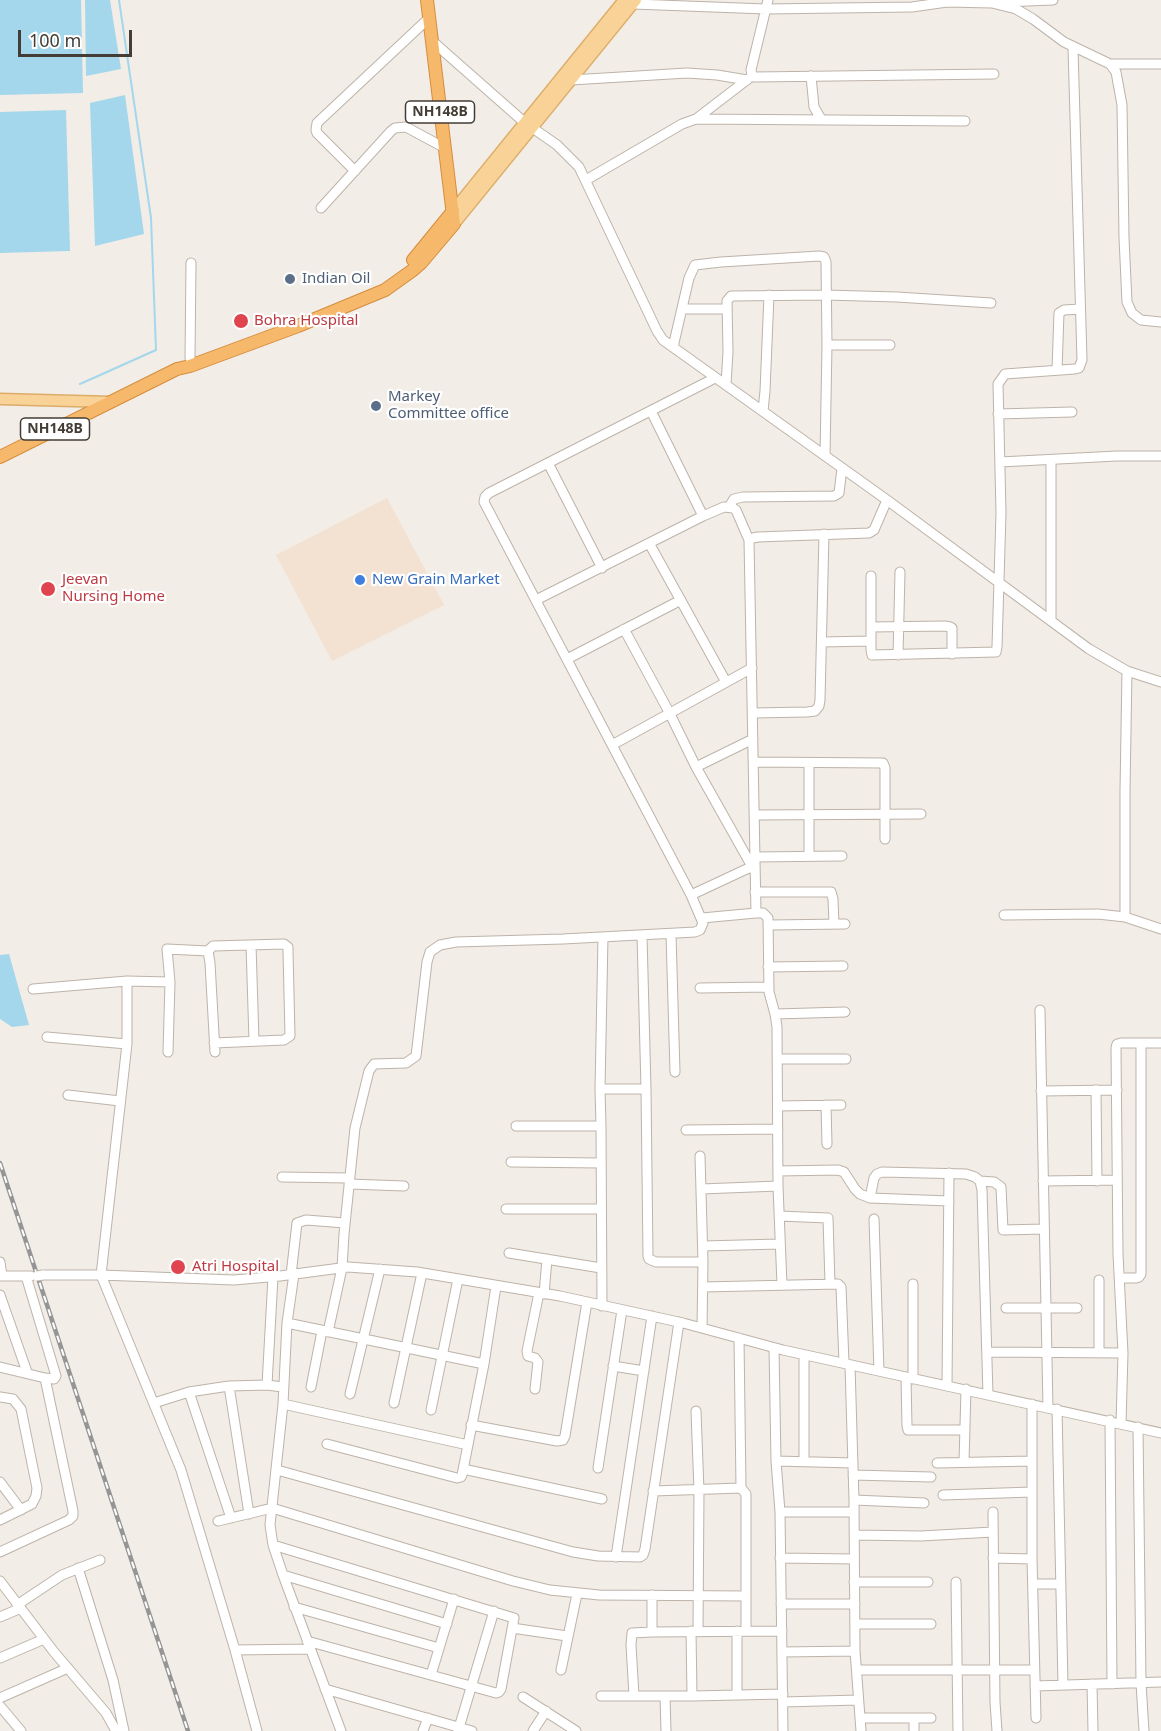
<!DOCTYPE html>
<html>
<head>
<meta charset="utf-8">
<style>
	body { margin:0 }
	#map { position:relative; width:1161px; height:1731px; overflow:hidden; background:#f2ede6; font-family:"Noto Sans",sans-serif }
	canvas { display:block }
	.scale { position:absolute; left:18px; top:30px; width:114px; height:27px; box-sizing:border-box; border:3px solid #443d35; border-top:0; padding-left:8px; font-size:18px; line-height:21px; white-space:nowrap; color:#443d35; -webkit-text-stroke:4px #fff; paint-order:stroke }
</style>
</head>
<body>
<div id="map">
<canvas width="1161" height="1731"></canvas>
<div class="scale">100 m</div>
</div>
<script>
const context = document.querySelector('canvas').getContext('2d');
context.lineJoin = 'round';
function paint(path, color) { context.fillStyle = color; context.fill(path, 'evenodd'); }
const shape = rows => new Path2D(rows.map(r => 'M' + r).join(''));
function trace(path, color, width, dash) { context.strokeStyle = color; context.lineWidth = width; context.lineCap = dash ? 'butt' : 'round'; context.setLineDash(dash || []); context.stroke(path); }
function write(font, color, halo, rows, align = 'center') {
  context.font = font + ' "Noto Sans",sans-serif'; context.lineWidth = 4.5; context.setLineDash([]); context.textBaseline = 'middle'; context.strokeStyle = halo; context.fillStyle = color; for (const [text, x, y, turn = 0] of rows) {
    context.save(); context.translate(x, y); context.rotate((+turn || 0) * Math.PI / 180); context.textAlign = isNaN(turn) ? turn : align; if (halo) context.strokeText(text, 0, 0); context.fillText(text, 0, 0); context.restore();
  }
}
paint(shape([
	[387,498,444,605,332,661,276,555]
]), '#f3e1d1');
paint(shape([
	[0,0,81,0,83,93,0,95],
	[85,0,110,0,121,69,86,76],
	[125,95,144,234,95,246,90,103],
	[66,110,70,251,0,253,0,112],
	[9,954,29,1025,12,1027,0,1019,0,955]
]), '#a4d7ec');
trace(shape([
	[80,384,156,350,151,218,119,0]
]), '#a4d7ec', 2);
const minor = shape([
	[768,0,751,70,752,75,754,77,994,74],
	[1003,2,1053,0],
	[633,4,766,9,912,7,947,2,992,3,1016,9,1033,19,1064,42,1110,64,1116,72,1122,105,1124,238,1127,302,1132,313,1141,320,1161,322],
	[431,40,524,122,557,145,579,167,657,331,663,340,887,500,1089,649,1127,671,1161,682],
	[1110,64,1161,64],
	[811,76,814,107,821,119],
	[571,80,687,73,717,75,747,80],
	[696,119,748,79],
	[355,171,317,133,316,130,317,123,429,18],
	[586,180,682,124,696,119,965,121],
	[321,208,391,131,395,128,406,127,445,148],
	[682,309,727,309],
	[827,345,890,345],
	[673,347,689,278,695,265,721,262,819,256,824,257,826,262,827,345,825,456],
	[190,358,191,263],
	[1057,370,1059,313,1064,310,1080,309],
	[726,385,728,352,727,301,731,296,826,295,897,297,991,303],
	[651,411,703,516],
	[763,411,765,391,769,295],
	[998,414,1072,412],
	[1051,460,1051,621],
	[1000,462,1117,456,1161,456],
	[548,463,602,568],
	[729,507,734,499,743,497,834,496,839,493,842,468],
	[649,543,726,682],
	[871,576,871,650,872,655,996,652,997,647,1001,513,998,384,1005,374,1075,369,1079,368,1082,360,1073,48],
	[536,600,703,516,724,507,733,508,736,510,749,540],
	[871,627,945,626,950,627,952,628,952,654],
	[624,629,669,712,696,767,754,870],
	[822,642,871,641],
	[898,655,900,572],
	[567,659,681,600],
	[753,713,807,712,815,711,819,706,820,700,824,534],
	[612,745,752,668],
	[754,762,883,763,885,768,885,839],
	[696,767,753,739],
	[755,815,921,814],
	[809,856,809,763],
	[755,857,842,856],
	[755,892,831,892,833,899,834,924],
	[691,895,751,867],
	[756,913,749,540,753,538,758,537,869,533,874,530,887,500],
	[1004,915,1098,914,1125,917,1161,929],
	[1125,917,1125,791,1127,671],
	[702,918,756,913,763,913,768,918,769,992,775,1014,777,1027,778,1186,782,1285],
	[769,925,845,924],
	[671,934,675,1072],
	[642,935,646,1089,648,1256,649,1259,656,1262,703,1262],
	[251,945,254,1041],
	[208,951,213,946,284,944,288,947,288,951,290,1036,284,1040,214,1043],
	[768,967,843,966],
	[127,981,127,1044,101,1275,181,1470,235,1650,257,1731],
	[700,988,768,987],
	[33,989,127,981,170,982],
	[1040,1010,1048,1408],
	[775,1014,845,1012],
	[47,1037,127,1044],
	[168,1052,170,982,167,949,208,951,210,963,215,1052],
	[777,1059,846,1059],
	[600,1089,646,1089],
	[1096,1090,1097,1181],
	[1041,1091,1117,1090],
	[68,1095,120,1101],
	[826,1105,827,1144],
	[778,1106,841,1105],
	[516,1126,601,1126],
	[686,1130,778,1129],
	[700,1156,703,1262,702,1328],
	[511,1162,601,1163],
	[778,1171,838,1170,844,1172,855,1189,860,1194,870,1198,949,1201],
	[282,1177,349,1178],
	[980,1181,994,1182,1001,1187,1003,1230,1044,1229],
	[1043,1181,1117,1180],
	[349,1184,404,1186],
	[701,1189,778,1186],
	[870,1198,874,1178,877,1174,882,1172,966,1174,975,1177,980,1181,982,1190,988,1395],
	[506,1209,601,1209],
	[779,1216,828,1218,830,1284],
	[874,1219,879,1371],
	[703,1246,779,1244],
	[509,1253,601,1268],
	[0,1262,2,1276],
	[294,1274,287,1323,283,1404,270,1525,273,1545,283,1575,341,1731],
	[43,1275,101,1275,234,1280,280,1276,348,1267,417,1272,560,1296,683,1323,783,1350,1161,1433],
	[291,1275,297,1223,306,1220,345,1223],
	[0,1276,31,1276],
	[26,1276,56,1376,54,1379,45,1378],
	[1119,1278,1136,1278,1139,1277,1141,1274,1141,1043],
	[913,1284,913,1379],
	[703,1287,838,1284,841,1287,844,1363],
	[544,1294,547,1259],
	[0,1295,27,1372],
	[602,1306,601,1126,600,1089,603,937],
	[1006,1308,1077,1308],
	[287,1323,484,1364],
	[328,1332,342,1268,344,1234,355,1128,369,1071,374,1064,406,1063,416,1056,427,962,430,952,440,945,456,942,563,939,695,932,700,930,703,923,691,895,484,502,485,497,489,493,715,378],
	[739,1338,741,1488,746,1494,746,1631],
	[774,1348,776,1461,780,1512,783,1731],
	[987,1352,1123,1353],
	[1099,1352,1099,1280],
	[850,1365,854,1500,855,1651,861,1731],
	[613,1366,644,1371],
	[0,1367,45,1378,73,1511,73,1516,69,1520,0,1552],
	[906,1377,907,1426,908,1430,965,1430],
	[267,1385,273,1277],
	[229,1386,249,1514],
	[947,1386,949,1173],
	[311,1387,322,1331],
	[535,1389,538,1362,535,1358,528,1356,527,1351,539,1293],
	[189,1392,231,1518],
	[350,1394,380,1269],
	[0,1397,13,1399,21,1409,37,1488,36,1496,32,1504,0,1520],
	[154,1403,189,1392,229,1386,267,1385,283,1387],
	[394,1403,422,1273],
	[283,1404,468,1445],
	[1032,1404,1032,1559,1036,1718],
	[1057,1409,1063,1685],
	[431,1410,458,1279],
	[696,1411,699,1491,698,1631],
	[1110,1420,1112,1684],
	[1121,1424,1123,1353,1118,1254,1116,1048,1117,1044,1121,1043,1161,1043],
	[471,1425,557,1441,563,1440,565,1436,587,1302],
	[1138,1427,1141,1683,1144,1731],
	[327,1444,457,1478,461,1477,462,1475,484,1364,496,1286],
	[776,1461,853,1463],
	[804,1461,804,1355],
	[964,1462,966,1389],
	[937,1463,1032,1461],
	[598,1468,622,1310],
	[463,1469,602,1499],
	[277,1470,573,1552,598,1556,640,1557,643,1555,645,1549,679,1322],
	[853,1475,931,1477],
	[0,1482,21,1510],
	[653,1491,741,1488],
	[943,1495,1032,1492],
	[854,1500,924,1503],
	[780,1512,854,1512],
	[993,1512,995,1702,997,1731],
	[218,1521,272,1508,513,1581,550,1590,599,1595,746,1596],
	[854,1535,921,1536,993,1532],
	[273,1545,514,1618,501,1689,499,1692,496,1693,307,1641],
	[616,1557,652,1316],
	[780,1558,854,1559],
	[993,1558,1032,1559],
	[78,1568,113,1680,124,1731],
	[283,1575,447,1624],
	[0,1581,54,1652,106,1713,116,1731],
	[854,1582,928,1582],
	[956,1582,958,1731],
	[1033,1584,1061,1584],
	[781,1604,855,1604],
	[17,1605,62,1575,100,1560],
	[294,1607,439,1648],
	[0,1617,21,1608],
	[855,1624,931,1624],
	[512,1628,567,1636],
	[691,1631,692,1696],
	[652,1632,652,1595],
	[235,1650,310,1649],
	[782,1652,855,1651],
	[0,1658,44,1639],
	[561,1670,577,1594],
	[857,1670,1034,1670],
	[431,1675,454,1599],
	[1092,1684,1093,1731],
	[1035,1686,1161,1682],
	[325,1689,472,1731],
	[737,1695,737,1631],
	[601,1696,692,1696,783,1694],
	[634,1696,631,1645,632,1633,652,1632,782,1631],
	[665,1696,666,1731],
	[523,1697,576,1731],
	[0,1698,68,1668],
	[783,1702,858,1700],
	[0,1706,21,1731],
	[860,1718,931,1718],
	[423,1731,428,1718],
	[458,1731,494,1611],
	[533,1731,546,1711],
	[914,1731,914,1718]
]);
const major = shape([
	[453,211,624,0],
	[454,224,636,0],
	[0,399,111,402]
]);
const highway = shape([
	[413,260,453,211],
	[0,457,177,369,190,366,298,326,385,290,413,270,421,263,454,224,427,0]
]);
trace(minor, '#bdb3a9', 11);
trace(major, '#ddad68', 13);
trace(highway, '#d58c3d', 14);
trace(minor, '#fff', 9);
trace(major, '#f9d298', 10);
trace(highway, '#f6b96c', 12);
const rail = shape([
	[0,1163,188,1731]
]);
trace(rail, '#959595', 4.5);
trace(rail, '#fff', 2, [7]);
const minorBridge = shape([
	[37,1276,43,1275]
]);
trace(minorBridge, '#bdb3a9', 11, []);
trace(minorBridge, '#fff', 9);
for (const [x, y, r, color] of [
	[290,279,6,"#5c6f8a"],
	[241,321,8,"#e0444e"],
	[376,406,6,"#5c6f8a"],
	[360,580,6,"#3f7fe0"],
	[48,589,8,"#e0444e"],
	[178,1267,8,"#e0444e"]
]) { const dot = new Path2D(); dot.arc(x, y, r, 0, 2 * Math.PI); context.fillStyle = color; context.fill(dot); trace(dot, '#fff', 2); }
for (const [x, y, w] of [
	[440,112,69],
	[55,429,69]
]) { const box = new Path2D(); box.roundRect(x - w / 2, y - 11, w, 22, 4.5); context.fillStyle = '#fff'; context.fill(box); trace(box, '#443d35', 1.5); }
write('bold 14px', '#443d35', null, [
	["NH148B",440,112],
	["NH148B",55,429]
]);
write('15px', '#4e5e75', '#fff', [
	["Indian Oil",302,279],
	["Markey",388,397],
	["Committee office",388,414]
], 'left');
write('15px', '#be3a42', '#fff', [
	["Bohra Hospital",254,321],
	["Jeevan",62,580],
	["Nursing Home",62,597],
	["Atri Hospital",192,1267]
], 'left');
write('15px', '#366cbe', '#fff', [
	["New Grain Market",372,580]
], 'left');
</script>
</body>
</html>
